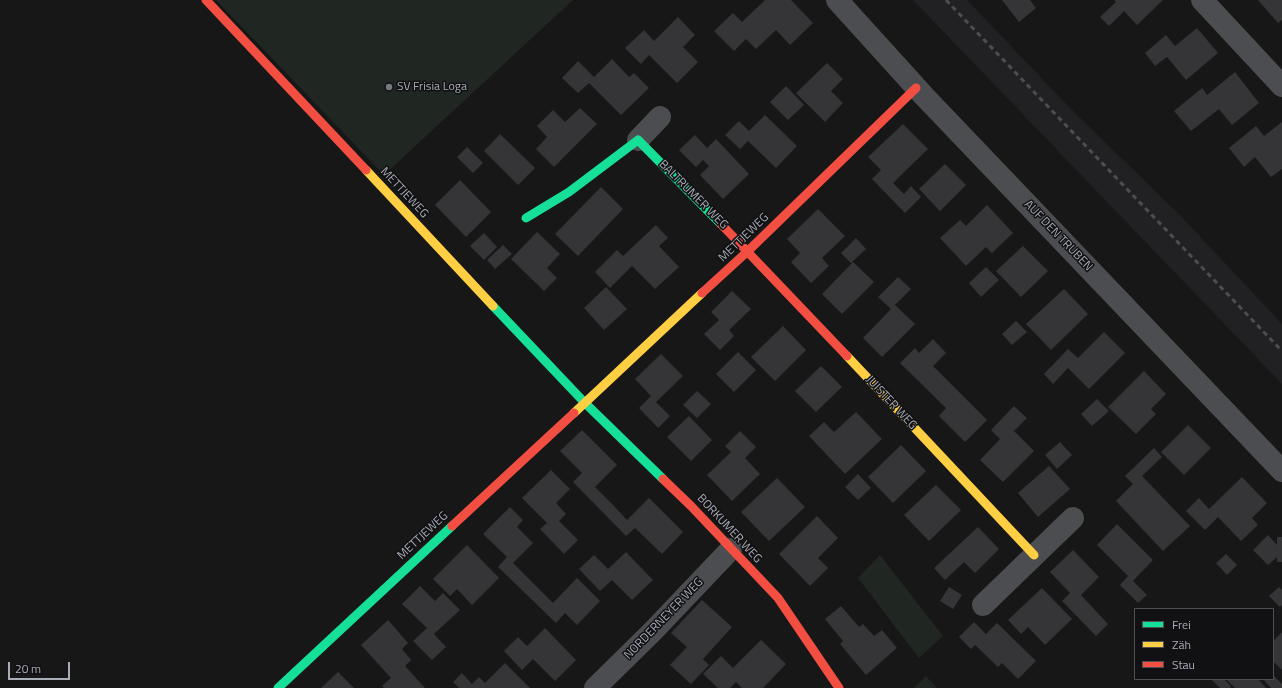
<!DOCTYPE html>
<html>
<head>
<meta charset="utf-8">
<style>
	body { margin:0 }
	#map { position:relative; width:1282px; height:688px; overflow:hidden; background:#171717; font-family:"Titillium Web",sans-serif }
	canvas { display:block }
	.legend { position:absolute; left:1134px; top:608px; width:140px; height:72px; box-sizing:border-box; background:#111113; border:1px solid #4e4f55; margin:0; padding:5px 7px; list-style:none; font-size:12px; color:#a9adb8 }
	.legend li { display:flex; align-items:center; gap:8px; height:20px }
	.legend b { width:20px; border:1px solid #4e4f55 }
	.scale { position:absolute; left:8px; top:662px; width:62px; height:18px; box-sizing:border-box; border:2px solid #a9adb8; border-top:0; padding-left:5px; font-size:12px; line-height:14px; white-space:nowrap; color:#a9adb8; -webkit-text-stroke:3px #111113; paint-order:stroke }
</style>
</head>
<body>
<div id="map">
<canvas width="1282" height="688"></canvas>
<ul class="legend">
<li><b style="height:5px;background:#16e098"></b>Frei</li>
<li><b style="height:5px;background:#ffcf43"></b>Zäh</li>
<li><b style="height:5px;background:#f24e42"></b>Stau</li>
</ul>
<div class="scale">20 m</div>
</div>
<script>
const context = document.querySelector('canvas').getContext('2d');
context.lineJoin = 'round';
function paint(path, color) { context.fillStyle = color; context.fill(path, 'evenodd'); }
const shape = rows => new Path2D(rows.map(r => 'M' + r).join(''));
function trace(path, color, width, dash) { context.strokeStyle = color; context.lineWidth = width; context.lineCap = dash ? 'butt' : 'round'; context.setLineDash(dash || []); context.stroke(path); }
function write(font, color, halo, rows, align = 'center') {
  context.font = font + ' "Titillium Web",sans-serif'; context.lineWidth = 3; context.setLineDash([]); context.textBaseline = 'middle'; context.strokeStyle = halo; context.fillStyle = color; for (const [text, x, y, turn = 0] of rows) {
    context.save(); context.translate(x, y); context.rotate((+turn || 0) * Math.PI / 180); context.textAlign = isNaN(turn) ? turn : align; if (halo) context.strokeText(text, 0, 0); context.fillText(text, 0, 0); context.restore();
  }
}
paint(shape([
	[913,0,967,0,1072,110,1181,216,1282,324,1282,384]
]), '#212123');
paint(shape([
	[216,0,573,0,384,175],
	[880,555,943,636,919,658,858,578],
	[926,676,937,688,914,688]
]), '#202621');
paint(shape([
	[765,0,791,0,813,23,790,45,776,30,756,49,746,39,734,51,714,31,733,13,742,22],
	[1002,0,1030,0,1036,8,1019,22],
	[1114,0,1163,0,1137,25,1124,11,1109,26,1100,17,1116,2],
	[1258,0,1282,0,1282,20,1278,23],
	[678,17,695,35,683,47,698,62,677,83,649,55,641,64,625,48,644,30,654,41],
	[1197,28,1218,53,1186,80,1167,57,1155,66,1145,53,1166,35,1175,46],
	[612,59,629,77,634,73,649,88,621,115,589,83,578,93,562,78,578,61,594,77],
	[827,63,843,79,831,91,843,103,825,122,796,93],
	[1235,72,1259,103,1232,125,1219,109,1191,131,1174,111,1202,88,1207,95],
	[786,86,804,105,788,120,770,102],
	[580,108,597,124,554,167,536,149,547,137,537,126,553,110,565,122],
	[765,115,797,146,776,168,748,141,740,149,725,135,739,121,749,131],
	[1282,122,1282,169,1271,177,1255,157,1244,167,1229,148,1256,126,1264,136],
	[903,124,928,149,893,183,904,194,911,186,921,197,905,213,872,179,881,170,868,157],
	[500,134,535,168,518,185,484,151],
	[695,135,707,148,716,139,749,174,723,199,700,175,709,166,703,160,696,167,679,150],
	[467,147,483,163,473,173,457,157],
	[945,164,966,185,940,211,919,189],
	[460,180,491,212,466,237,435,205],
	[601,187,623,209,578,256,555,234],
	[987,205,1013,233,992,253,986,247,966,266,940,238,960,220,966,226],
	[818,209,845,236,822,258,829,266,811,283,791,262,800,253,787,239],
	[656,225,668,238,659,246,679,267,655,289,632,266,610,288,595,272,617,250,623,256],
	[537,232,560,254,547,268,557,278,544,291,511,259],
	[484,233,497,247,484,260,470,246],
	[856,238,866,249,851,263,841,253],
	[503,245,512,254,495,269,487,260],
	[1023,246,1048,271,1021,297,996,271],
	[853,262,874,282,842,314,822,294],
	[986,267,999,280,981,297,969,283],
	[898,277,911,289,895,305,915,324,882,357,863,338,891,309,878,297],
	[606,287,627,309,604,330,584,308],
	[1064,289,1088,314,1051,350,1026,324],
	[732,291,751,309,729,330,734,336,720,350,704,334,719,320,711,312],
	[1016,321,1027,332,1012,345,1002,334],
	[783,326,806,350,775,381,751,357],
	[1104,332,1125,353,1089,389,1068,368,1053,384,1044,374,1068,349,1078,358],
	[933,339,946,353,933,366,987,420,965,442,939,416,946,408,900,363,915,348,919,353],
	[738,352,756,370,734,392,716,374],
	[661,354,683,376,656,402,670,416,658,428,639,408,651,396,635,379],
	[821,366,842,387,816,412,795,391],
	[1144,371,1166,394,1151,409,1156,414,1136,434,1108,407],
	[697,391,711,404,697,418,683,405],
	[1097,399,1109,411,1092,426,1081,414],
	[1014,406,1027,418,1014,431,1034,451,1003,482,980,460,1000,439,991,430],
	[856,412,882,439,845,474,809,436,824,422,834,432],
	[689,416,712,440,691,461,667,437],
	[1188,425,1211,448,1184,475,1161,452],
	[582,430,617,465,595,487,614,506,627,520,649,498,683,532,662,554,635,528,626,536,573,482,582,473,560,451],
	[740,431,756,447,745,458,760,474,732,501,707,475,731,452,725,446],
	[1060,442,1072,455,1057,469,1045,455],
	[901,445,926,471,893,503,868,477],
	[1154,448,1162,457,1142,476,1190,526,1163,551,1116,501,1133,484,1125,476],
	[1049,466,1070,489,1038,517,1018,493],
	[551,470,570,489,556,503,566,514,559,521,578,540,564,554,540,529,547,523,522,498],
	[858,474,871,488,858,500,845,487],
	[1242,477,1267,503,1252,518,1258,525,1241,541,1218,517,1205,530,1186,511,1199,498,1209,509],
	[777,478,805,507,769,541,741,512],
	[936,485,961,510,929,541,904,515],
	[510,507,523,520,517,527,533,543,513,563,553,603,577,578,600,601,577,625,565,613,556,623,498,567,507,557,483,534],
	[817,516,838,538,818,558,828,568,810,586,779,554],
	[1117,524,1153,560,1133,581,1147,595,1138,603,1120,585,1128,576,1097,545],
	[978,527,999,549,975,573,964,562,945,580,934,568],
	[1268,535,1277,545,1277,537,1282,537,1282,562,1277,562,1277,557,1268,565,1253,550],
	[467,545,499,578,472,605,457,589,450,596,433,579],
	[1073,550,1099,577,1081,595,1108,624,1096,636,1062,601,1070,593,1050,572],
	[626,552,653,580,632,600,612,580,600,591,579,569,594,555,608,569],
	[1226,554,1237,565,1227,575,1216,563],
	[420,586,435,601,443,593,460,610,434,634,446,647,432,660,413,641,427,628,402,604],
	[949,587,962,595,953,609,940,601],
	[1279,587,1282,590,1282,605,1280,607,1269,596],
	[1042,588,1072,619,1045,645,1028,627,1021,634,1008,620],
	[702,600,732,627,703,659,709,665,691,684,670,665,687,647,671,633],
	[841,606,859,627,863,624,874,636,882,630,897,648,866,675,840,644,843,641,825,619],
	[388,620,408,643,402,649,411,660,405,666,425,688,384,688,382,686,391,678,361,645],
	[974,622,986,634,997,623,1036,661,1018,679,1002,663,998,667,975,645,971,649,959,637],
	[545,628,576,660,555,681,533,659,522,670,504,651,518,637,527,646],
	[1282,632,1282,670,1273,661,1273,641],
	[761,640,786,664,763,688,742,688,736,682,730,688,718,688,703,674,721,656,733,668],
	[505,663,530,688,459,688,453,682,462,673,472,684,479,677,485,683],
	[338,672,354,688,321,688],
	[1273,675,1282,684,1282,688,1271,688,1263,679,1273,679],
	[1211,679,1224,679,1231,686,1230,688,1220,688],
	[1226,679,1258,679,1266,688,1235,688]
]), '#353537');
trace(shape([
	[837,0,924,96,1282,471],
	[1202,0,1282,86],
	[638,140,660,117],
	[983,605,1073,518],
	[595,688,653,631,731,549]
]), '#4c4d50', 22);
trace(shape([
	[526,218,569,192,638,140,721,224],
	[493,306,584,402,663,479],
	[278,688,452,526]
]), '#16e098', 9);
trace(shape([
	[366,170,493,306],
	[847,356,1034,555],
	[574,413,702,293]
]), '#ffcf43', 9);
trace(shape([
	[206,0,366,170],
	[721,224,847,356],
	[702,293,748,251,916,88],
	[663,479,691,506,778,598,839,688],
	[452,526,574,413]
]), '#f24e42', 9);
trace(shape([
	[946,0,1282,351]
]), '#4c4d50', 3, [5, 4]);
for (const [x, y, r, color] of [
	[389,87,4,"#767880"]
]) { const dot = new Path2D(); dot.arc(x, y, r, 0, 2 * Math.PI); context.fillStyle = color; context.fill(dot); trace(dot, '#111113', 1.5); }
write('12px', '#a9adb8', '#111113', [
	["SV Frisia Loga",397,87]
], 'left');
write('12px', '#a9adb8', '#111113', [
	["METTJEWEG",404,193,47],
	["BALTRUMER WEG",693,195,45],
	["AUF DEN TRUBEN",1058,236,46],
	["METTJEWEG",744,238,-44],
	["JUISTER WEG",891,403,47],
	["BORKUMER WEG",729,529,47],
	["METTJEWEG",423,536,-43],
	["NORDERNEYER WEG",664,619,-46]
]);
</script>
</body>
</html>
